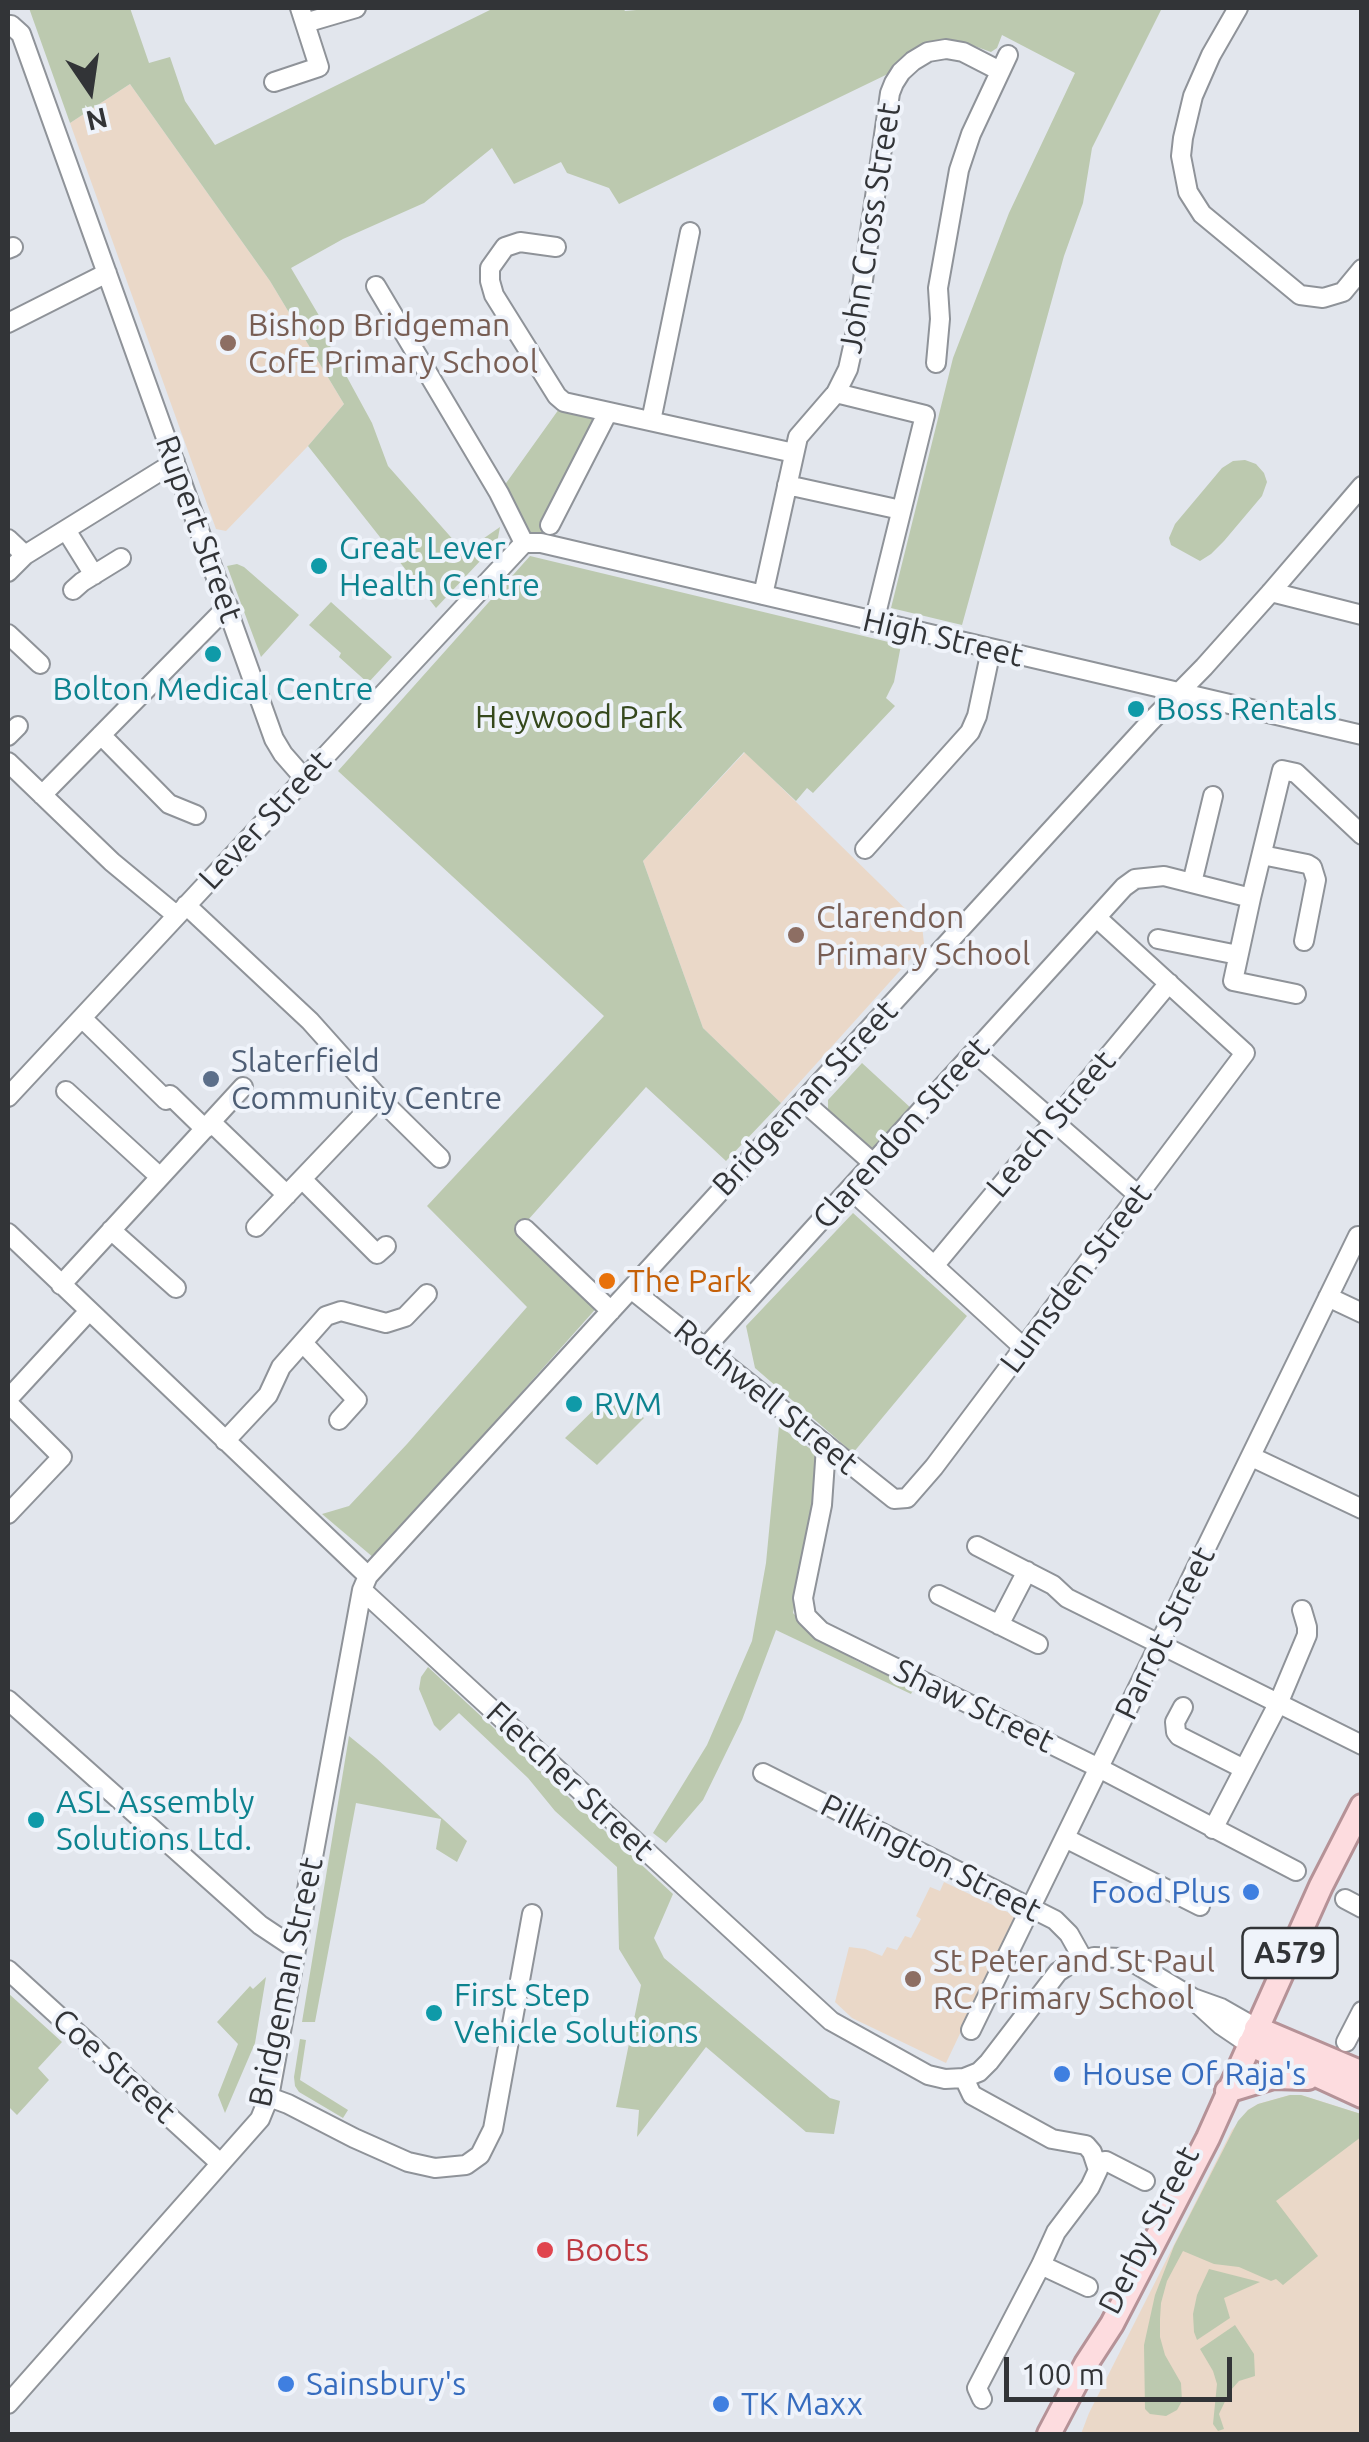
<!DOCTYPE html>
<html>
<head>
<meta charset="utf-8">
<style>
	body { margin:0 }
	#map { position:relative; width:1369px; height:2442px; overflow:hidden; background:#e2e6ed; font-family:Ubuntu,sans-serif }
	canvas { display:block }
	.frame { position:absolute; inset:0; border:10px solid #323437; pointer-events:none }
	.north { position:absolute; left:40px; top:40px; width:100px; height:100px; -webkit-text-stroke:8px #eff3fa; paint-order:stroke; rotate:167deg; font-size:28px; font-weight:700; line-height:40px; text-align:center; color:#323437 }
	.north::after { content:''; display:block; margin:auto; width:35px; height:45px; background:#323437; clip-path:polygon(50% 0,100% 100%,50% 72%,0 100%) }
	.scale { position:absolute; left:1004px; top:2357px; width:228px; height:45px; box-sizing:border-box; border:5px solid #323437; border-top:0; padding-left:12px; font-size:30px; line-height:35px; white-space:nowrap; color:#323437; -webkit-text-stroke:8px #eff3fa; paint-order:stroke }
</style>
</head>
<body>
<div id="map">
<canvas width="1369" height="2442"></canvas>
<div class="frame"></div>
<div class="north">N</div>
<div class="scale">100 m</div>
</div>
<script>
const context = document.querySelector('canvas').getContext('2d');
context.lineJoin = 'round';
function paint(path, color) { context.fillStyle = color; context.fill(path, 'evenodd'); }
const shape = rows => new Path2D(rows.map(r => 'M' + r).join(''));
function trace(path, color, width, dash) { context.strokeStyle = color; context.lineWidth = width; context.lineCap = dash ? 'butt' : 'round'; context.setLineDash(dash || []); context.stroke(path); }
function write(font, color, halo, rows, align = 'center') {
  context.font = font + ' Ubuntu,sans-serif'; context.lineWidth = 8; context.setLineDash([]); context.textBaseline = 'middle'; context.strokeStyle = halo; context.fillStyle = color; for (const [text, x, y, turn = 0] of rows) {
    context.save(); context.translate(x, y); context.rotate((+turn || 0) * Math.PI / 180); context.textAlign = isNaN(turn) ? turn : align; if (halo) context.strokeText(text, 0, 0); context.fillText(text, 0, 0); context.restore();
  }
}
paint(shape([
	[130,84,270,281,344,404,308,446,226,531,216,529,70,123],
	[745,752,922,925,924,944,781,1103,703,1028,643,861],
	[944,1882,1016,1916,946,2063,852,2018,835,2002,849,1947,865,1949,882,1956,887,1947,897,1950,905,1936,911,1938,921,1919,916,1916,930,1887,940,1891],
	[1290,2095,1301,2095,1361,2114,1361,2434,1081,2434,1089,2413,1232,2130,1248,2110,1258,2104]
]), '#ead8c8');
paint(shape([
	[29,8,130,8,149,63,170,57,185,101,215,145,494,8,623,8,625,11,659,8,1162,8,1092,148,1083,203,1064,256,962,625,891,608,953,358,1009,213,1075,73,1002,35,997,48,991,52,966,43,947,41,894,71,619,204,609,188,567,173,561,162,514,184,492,148,424,203,343,239,291,268,321,319,323,333,372,423,388,466,464,552,500,527,497,543,436,608,308,446,344,404,270,281,130,84,70,123],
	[564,402,608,412,541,543,524,543,499,493],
	[1245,460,1256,464,1264,473,1267,482,1262,496,1224,541,1211,554,1200,561,1171,545,1169,538,1175,524,1222,468,1233,461],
	[530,556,901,645,894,682,886,698,895,706,813,793,807,788,796,801,744,752,643,861,703,1028,781,1103,726,1161,646,1087,520,1229,600,1304,374,1558,322,1514,349,1506,407,1444,527,1307,427,1206,604,1016,338,771],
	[237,564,244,567,299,615,261,657,227,566],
	[331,602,392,657,368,683,339,657,341,653,309,625],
	[862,1063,912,1109,872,1152,828,1112,828,1100],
	[853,1213,967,1316,853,1453,755,1368,746,1326],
	[613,1391,644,1418,597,1465,565,1438],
	[779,1426,816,1453,814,1506,793,1613,816,1637,857,1661,914,1688,911,1694,776,1630,742,1720,703,1800,666,1843,653,1833,707,1745,752,1641,766,1563],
	[428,1667,673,1894,654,1938,664,1958,830,2098,840,2101,834,2134,806,2132,706,2047,637,2137,639,2110,616,2107,641,1985,619,1949,617,1867,555,1811,528,1778,459,1713,440,1731,434,1725,419,1689,421,1677],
	[349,1736,376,1758,467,1841,457,1862,436,1849,441,1819,356,1803,315,2022,302,2022],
	[266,1977,255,2043,225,2113,218,2095,238,2044,217,2022,250,1986,253,1989],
	[8,1993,62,2042,38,2068,49,2080,17,2115,8,2106],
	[300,2039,306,2040,300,2080,348,2110,343,2118,299,2092,295,2086,294,2077],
	[1290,2095,1301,2095,1361,2114,1361,2137,1276,2201,1318,2256,1283,2285,1276,2279,1271,2281,1239,2267,1214,2264,1183,2251,1167,2281,1161,2303,1160,2319,1160,2337,1165,2355,1181,2383,1182,2401,1177,2410,1166,2416,1150,2414,1145,2409,1144,2345,1155,2295,1174,2246,1238,2121,1248,2110,1258,2104],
	[1209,2269,1260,2282,1224,2298,1230,2318,1197,2340,1194,2332,1193,2314,1197,2295],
	[1235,2325,1254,2354,1255,2376,1239,2381,1230,2391,1219,2414,1224,2429,1218,2431,1213,2424,1217,2384,1213,2371,1200,2349]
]), '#bcc9af');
const minor = shape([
	[1238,8,1211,55,1193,96,1183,138,1181,156,1188,192,1202,214,1300,295,1323,298,1343,292,1362,269],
	[305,23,356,8],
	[11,25,21,34,274,739,283,754,304,778],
	[274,82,319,67,300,8],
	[556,247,520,242,505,247,490,268,490,281,494,295,557,396,564,402,794,453],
	[8,249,13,247],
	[376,286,499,493,524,543],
	[8,323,107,273],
	[936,363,940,319,938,288,959,170,971,134,1008,55],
	[836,393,925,415,874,622],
	[651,421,690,232],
	[787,485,901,510],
	[550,525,608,412],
	[66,530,94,575],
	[8,539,25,555],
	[524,543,541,543,1362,735],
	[8,572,25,555,175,462],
	[73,590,82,582,121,558],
	[1271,592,1362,615],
	[763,595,798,437,836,393,848,369,854,342,890,93,894,83,901,72,913,61,928,52,946,49,963,52,1000,71],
	[8,634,40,664],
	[101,735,169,804,196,815],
	[8,736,18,726],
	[8,762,112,862,176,915],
	[42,795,228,606],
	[865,849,970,732,977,716,991,650],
	[1262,855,1307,864,1312,867,1316,880,1304,941],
	[1192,883,1213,796],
	[1251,898,1233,981,1296,994],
	[186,905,310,1021,379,1098,440,1158],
	[1158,939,1238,955],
	[82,1018,166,1100,170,1095,205,1129],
	[975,1053,1138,1195],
	[66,1091,160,1177],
	[8,1097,524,543],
	[803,1101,873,1163],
	[211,1122,287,1195],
	[302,1179,377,1254,386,1246],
	[850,1189,1024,1348],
	[256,1227,379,1098],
	[525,1229,611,1311],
	[111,1230,176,1288],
	[8,1233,368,1576],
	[934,1266,1169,983],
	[61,1285,243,1087],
	[631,1289,894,1499,907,1498,934,1467,1245,1053,1097,918],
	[1328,1297,1362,1313],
	[303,1343,357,1400,339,1420],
	[705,1348,1124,887,1135,879,1164,876,1251,898,1282,770,1296,773,1362,835],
	[8,1399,89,1311],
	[8,1403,62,1457,8,1514],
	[225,1441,268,1395,281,1367,326,1316,341,1311,386,1323,405,1317,427,1294],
	[826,1447,822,1505,803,1598,806,1616,821,1631,1099,1768,1296,1871],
	[1252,1457,1362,1509],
	[977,1546,1053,1585,1067,1598,1362,1745],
	[362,1590,831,2021,928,2075,945,2079,964,2078,979,2072,989,2062,1058,1972,1070,1964,1094,1957,1121,1958,1136,1964,1193,1998,1221,2008,1256,2028],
	[939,1595,1038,1644],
	[999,1625,1027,1571],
	[8,1700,260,1925,296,1949],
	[1183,1707,1175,1722,1176,1732,1179,1736,1244,1769],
	[763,1773,1055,1920,1069,1934,1083,1959],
	[1213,1829,1278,1704,1307,1635,1307,1627,1302,1610],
	[1065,1838,1200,1906],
	[1345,1899,1362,1908],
	[8,1970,220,2163],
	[1198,2004,1221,2025,1249,2044],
	[971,2030,1358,1236],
	[1346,2042,1362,2011],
	[964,2078,972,2095,1052,2139,1086,2145,1092,2152,1098,2170,1090,2187,1056,2232,1041,2265,977,2388,982,2399],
	[269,2097,288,2104,354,2138,408,2162,435,2168,466,2165,480,2155,493,2129,532,1914],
	[1097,2162,1106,2161,1145,2181],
	[1041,2265,1088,2287],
	[8,2404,260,2119,269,2097,362,1590,368,1576,1150,722,1204,667,1271,592,1362,486]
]);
const major = shape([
	[1256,2028,1362,2073],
	[1249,2044,1362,2096],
	[1227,2091,1273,2077,1308,2078],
	[1049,2434,1086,2364,1112,2324,1208,2138,1321,1886,1362,1806]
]);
trace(minor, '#8f9399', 22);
trace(major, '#b59297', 28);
trace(minor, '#fff', 18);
trace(major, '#fddcdf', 22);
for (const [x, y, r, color] of [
	[228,343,10,"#8d6e63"],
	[319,566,10,"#0f9aa8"],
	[213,654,10,"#0f9aa8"],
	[1136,709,10,"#0f9aa8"],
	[796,935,10,"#8d6e63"],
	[211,1079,10,"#5c6f8a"],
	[607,1281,10,"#e8710a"],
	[574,1404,10,"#0f9aa8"],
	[36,1820,10,"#0f9aa8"],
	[1251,1892,10,"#3f7fe0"],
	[913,1979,10,"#8d6e63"],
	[434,2013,10,"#0f9aa8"],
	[1062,2074,10,"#3f7fe0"],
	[545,2250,10,"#e0444e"],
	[286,2384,10,"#3f7fe0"],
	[721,2404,10,"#3f7fe0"]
]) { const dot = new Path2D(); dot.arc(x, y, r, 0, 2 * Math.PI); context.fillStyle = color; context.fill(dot); trace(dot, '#eff3fa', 4); }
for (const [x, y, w] of [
	[1290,1953,95]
]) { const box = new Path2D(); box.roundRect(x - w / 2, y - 25, w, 50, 8); context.fillStyle = '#eff3fa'; context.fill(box); trace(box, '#323437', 2.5); }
write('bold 30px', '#323437', null, [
	["A579",1290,1953]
]);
write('32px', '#323437', '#eff3fa', [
	["John Cross Street",870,228,-81],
	["Rupert Street",199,529,70],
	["High Street",943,638,13],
	["Lever Street",265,820,-47],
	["Bridgeman Street",805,1098,-47],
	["Leach Street",1051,1124,-50],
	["Clarendon Street",901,1133,-48],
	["Lumsden Street",1076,1278,-53],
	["Rothwell Street",766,1397,39],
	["Parrot Street",1165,1633,-64],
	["Shaw Street",974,1706,26],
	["Fletcher Street",570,1781,43],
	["Pilkington Street",931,1858,27],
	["Bridgeman Street",286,1982,-78],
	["Coe Street",114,2066,42],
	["Derby Street",1149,2230,-63]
]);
write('32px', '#785e54', '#eff3fa', [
	["Bishop Bridgeman",248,325],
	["CofE Primary School",248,362],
	["Clarendon",816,917],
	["Primary School",816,954],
	["St Peter and St Paul",933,1961],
	["RC Primary School",933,1998]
], 'left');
write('32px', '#0d838f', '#eff3fa', [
	["Great Lever",339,548],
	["Health Centre",339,585],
	["Bolton Medical Centre",213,689,"center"],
	["Boss Rentals",1156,709],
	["RVM",594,1404],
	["ASL Assembly",56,1802],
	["Solutions Ltd.",56,1839],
	["First Step",454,1995],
	["Vehicle Solutions",454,2032]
], 'left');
write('32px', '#35481c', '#eff3fa', [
	["Heywood Park",579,717]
]);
write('32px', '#4e5e75', '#eff3fa', [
	["Slaterfield",231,1061],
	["Community Centre",231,1098]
], 'left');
write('32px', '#c56008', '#eff3fa', [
	["The Park",627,1281]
], 'left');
write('32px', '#366cbe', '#eff3fa', [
	["Food Plus",1231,1892,"right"],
	["House Of Raja's",1082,2074],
	["Sainsbury's",306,2384],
	["TK Maxx",741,2404]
], 'left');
write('32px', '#be3a42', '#eff3fa', [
	["Boots",565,2250]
], 'left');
</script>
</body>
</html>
